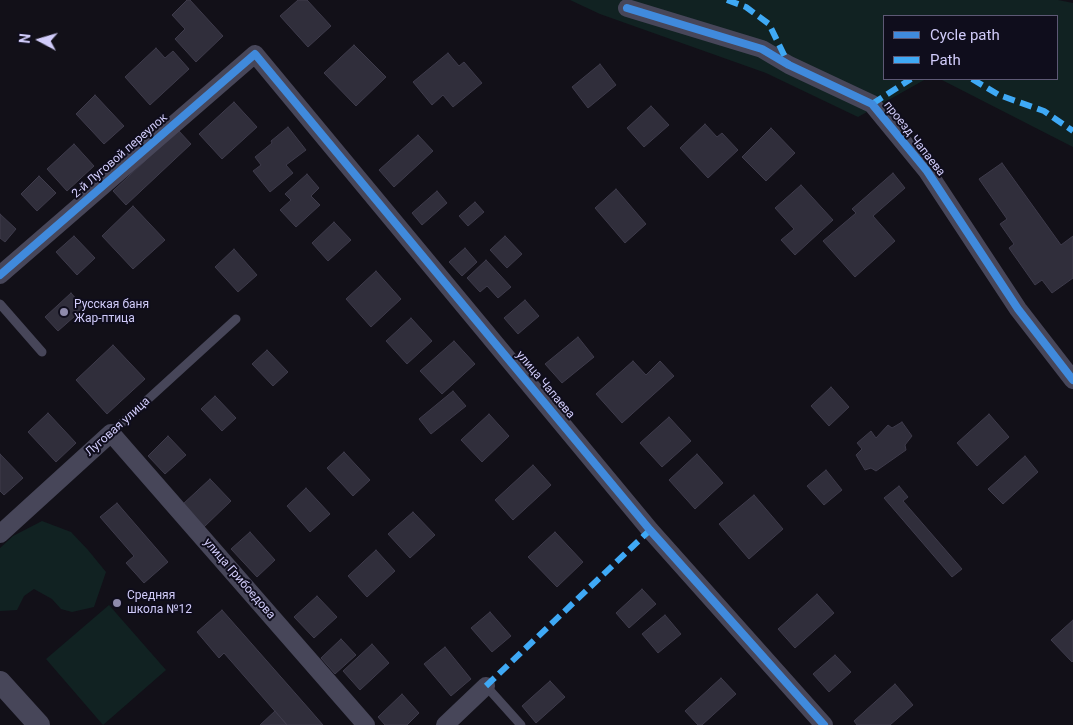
<!DOCTYPE html>
<html>
<head>
<meta charset="utf-8">
<style>
	body { margin:0 }
	#map { position:relative; width:1073px; height:725px; overflow:hidden; background:#121018; font-family:Roboto,sans-serif }
	canvas { display:block }
	.legend { position:absolute; left:883px; top:15px; width:175px; height:65px; box-sizing:border-box; background:#0f0d1c; border:1px solid #5d5975; margin:0; padding:6px 9px; list-style:none; font-size:15px; color:#d1ccfa }
	.legend li { display:flex; align-items:center; gap:10px; height:25px }
	.legend b { width:25px; border:1px solid #5d5975 }
	.north { position:absolute; left:15px; top:15px; width:50px; height:50px; -webkit-text-stroke:4px #0f0d1c; paint-order:stroke; rotate:276deg; font-size:14px; font-weight:700; line-height:20px; text-align:center; color:#d1ccfa }
	.north::after { content:''; display:block; margin:auto; width:18px; height:22px; background:#d1ccfa; clip-path:polygon(50% 0,100% 100%,50% 72%,0 100%) }
</style>
</head>
<body>
<div id="map">
<canvas width="1073" height="725"></canvas>
<ul class="legend">
<li><b style="height:6px;background:#408adc"></b>Cycle path</li>
<li><b style="height:6px;background:#3fa9f5"></b>Path</li>
</ul>
<div class="north">N</div>
</div>
<script>
const context = document.querySelector('canvas').getContext('2d');
context.lineJoin = 'round';
function paint(path, color) { context.fillStyle = color; context.fill(path, 'evenodd'); }
const shape = rows => new Path2D(rows.map(r => 'M' + r).join(''));
function trace(path, color, width, dash) { context.strokeStyle = color; context.lineWidth = width; context.lineCap = dash ? 'butt' : 'round'; context.setLineDash(dash || []); context.stroke(path); }
function write(font, color, halo, rows, align = 'center') {
  context.font = font + ' Roboto,sans-serif'; context.lineWidth = 4; context.setLineDash([]); context.textBaseline = 'middle'; context.strokeStyle = halo; context.fillStyle = color; for (const [text, x, y, turn = 0] of rows) {
    context.save(); context.translate(x, y); context.rotate((+turn || 0) * Math.PI / 180); context.textAlign = isNaN(turn) ? turn : align; if (halo) context.strokeText(text, 0, 0); context.fillText(text, 0, 0); context.restore();
  }
}
paint(shape([
	[570,0,1058,0,1073,3,1073,147,940,79,1057,79,1057,16,884,16,884,79,926,79,858,117,766,73,600,14],
	[42,521,71,532,88,550,106,572,94,607,72,612,61,609,52,599,34,589,24,596,17,610,0,611,0,548,13,536],
	[109,605,166,670,103,725,46,659]
]), '#122');
const building = shape([
	[187,0,190,0,223,36,196,62,175,39,185,29,172,15,187,0],
	[298,0,307,0,331,26,308,47,280,16,298,0],
	[354,45,386,77,356,106,324,73,354,45],
	[156,48,165,58,173,51,189,69,150,105,125,77,156,48],
	[448,53,459,66,464,62,482,83,453,107,443,95,432,105,413,82,448,53],
	[600,64,616,85,588,108,572,87,600,64],
	[95,95,124,126,104,144,76,114,95,95],
	[234,102,257,127,222,159,199,134,234,102],
	[651,106,669,125,644,147,627,128,651,106],
	[705,124,717,137,722,133,738,150,708,178,680,148,705,124],
	[288,127,306,150,286,165,293,173,270,192,253,171,261,165,255,157,272,143,271,141,288,127],
	[771,128,795,153,766,181,742,157,771,128],
	[178,130,191,144,126,205,113,191,178,130],
	[418,135,433,151,394,187,379,170,418,135],
	[74,144,94,166,67,191,47,169,74,144],
	[1002,163,1061,245,1073,236,1073,278,1052,293,1042,280,1035,285,1009,248,1014,244,1000,224,1007,219,979,179,1002,163],
	[893,173,905,188,873,216,895,241,855,277,823,241,856,213,852,209,893,173],
	[307,174,319,188,311,196,320,205,296,227,280,210,291,200,285,194,307,174],
	[39,176,56,193,37,211,21,194,39,176],
	[801,185,833,220,795,255,781,240,794,229,775,208,801,185],
	[616,189,646,224,625,243,595,208,616,189],
	[437,191,447,203,422,225,412,213,437,191],
	[475,202,484,212,468,226,459,216,475,202],
	[133,206,165,240,133,269,102,236,133,206],
	[0,214,16,229,5,242,0,238,0,214],
	[334,222,351,240,328,261,312,243,334,222],
	[74,236,95,258,77,275,56,252,74,236],
	[505,236,522,254,507,268,490,250,505,236],
	[465,248,477,262,462,276,449,262,465,248],
	[234,249,257,275,238,292,215,267,234,249],
	[486,260,511,287,498,298,487,286,480,292,467,278,486,260],
	[376,271,401,299,371,327,346,299,376,271],
	[71,293,84,308,58,331,45,317,71,293],
	[525,300,539,316,518,334,504,318,525,300],
	[411,318,432,341,407,364,386,341,411,318],
	[578,337,594,357,562,383,545,364,578,337],
	[454,341,475,364,442,394,420,371,454,341],
	[113,345,145,379,107,414,76,380,113,345],
	[267,350,288,372,273,386,252,364,267,350],
	[633,361,646,375,660,361,674,376,622,423,596,394,633,361],
	[831,387,849,407,829,426,811,406,831,387],
	[453,391,466,406,431,434,419,419,453,391],
	[215,396,236,418,222,431,201,409,215,396],
	[48,413,76,443,56,462,28,432,48,413],
	[489,414,509,436,482,462,461,440,489,414],
	[989,414,1009,437,977,466,957,443,989,414],
	[669,417,691,441,662,467,640,443,669,417],
	[902,422,912,436,905,445,906,450,876,471,871,468,865,470,856,455,862,449,857,443,871,431,876,438,888,425,892,428,902,422],
	[168,436,186,455,165,474,148,456,168,436],
	[344,452,370,480,353,496,327,468,344,452],
	[0,454,23,478,4,495,0,491,0,454],
	[697,454,723,483,695,509,669,480,697,454],
	[1025,456,1038,472,1003,504,988,489,1025,456],
	[533,465,551,485,513,520,495,500,533,465],
	[826,470,842,490,824,505,807,486,826,470],
	[210,479,231,501,204,527,183,504,210,479],
	[899,486,908,497,903,501,962,569,952,577,884,498,899,486],
	[306,488,330,514,310,532,287,506,306,488],
	[754,495,783,529,749,559,719,524,754,495],
	[117,503,168,562,144,583,126,563,134,556,100,517,117,503],
	[413,512,435,535,410,558,388,534,413,512],
	[250,532,275,560,257,577,231,549,250,532],
	[555,532,583,562,557,587,528,557,555,532],
	[376,550,395,571,367,597,348,576,376,550],
	[642,589,656,604,629,628,616,613,642,589],
	[817,594,834,613,795,648,778,629,817,594],
	[317,596,337,617,314,638,294,617,317,596],
	[222,610,310,710,323,725,287,725,224,653,219,658,197,632,222,610],
	[490,612,511,636,492,652,471,628,490,612],
	[665,615,681,634,658,653,642,634,665,615],
	[1073,620,1073,661,1072,662,1051,640,1073,620],
	[341,639,356,655,335,674,321,658,341,639],
	[372,644,389,663,360,690,343,671,372,644],
	[445,647,471,679,451,696,424,664,445,647],
	[835,655,851,672,829,692,813,674,835,655],
	[721,678,736,694,702,725,698,725,685,711,721,678],
	[550,681,565,697,536,723,522,706,550,681],
	[895,684,913,705,890,725,857,725,854,721,895,684],
	[402,694,419,713,407,725,385,725,378,717,402,694],
	[275,711,287,725,260,725,275,711]
]);
paint(building, '#302e3b');
trace(building, '#3e3b4b', 1);
trace(shape([
	[0,304,42,352],
	[111,433,236,319],
	[486,686,521,725]
]), '#474659', 9);
trace(shape([
	[627,8,762,49,789,65,872,104,927,171,1018,309,1073,380],
	[0,275,255,54,650,530,824,725],
	[0,534,111,433,366,725],
	[445,725,486,686]
]), '#474659', 18);
trace(shape([
	[0,682,39,725]
]), '#474659', 22);
trace(shape([
	[727,0,746,7,769,24,787,61],
	[972,79,999,95,1044,111,1073,131],
	[872,104,911,79],
	[486,686,650,530]
]), '#3fa9f5', 6, [12, 6]);
trace(shape([
	[627,8,762,49,789,65,872,104,927,171,1018,309,1073,380],
	[0,275,255,54,650,530,824,725]
]), '#408adc', 8);
for (const [x, y, r, color] of [
	[64,312,5,"#8e8aab"],
	[117,603,5,"#8e8aab"]
]) { const dot = new Path2D(); dot.arc(x, y, r, 0, 2 * Math.PI); context.fillStyle = color; context.fill(dot); trace(dot, '#0f0d1c', 2); }
write('12px', '#d1ccfa', '#0f0d1c', [
	["проезд Чапаева",914,139,52],
	["2-й Луговой переулок",120,156,-41],
	["улица Чапаева",545,385,50],
	["Луговая улица",118,427,-42],
	["улица Грибоедова",239,579,49]
]);
write('12px', '#d1ccfa', '#0f0d1c', [
	["Русская баня",74,305],
	["Жар-птица",74,319],
	["Средняя",127,596],
	["школа №12",127,610]
], 'left');
</script>
</body>
</html>
